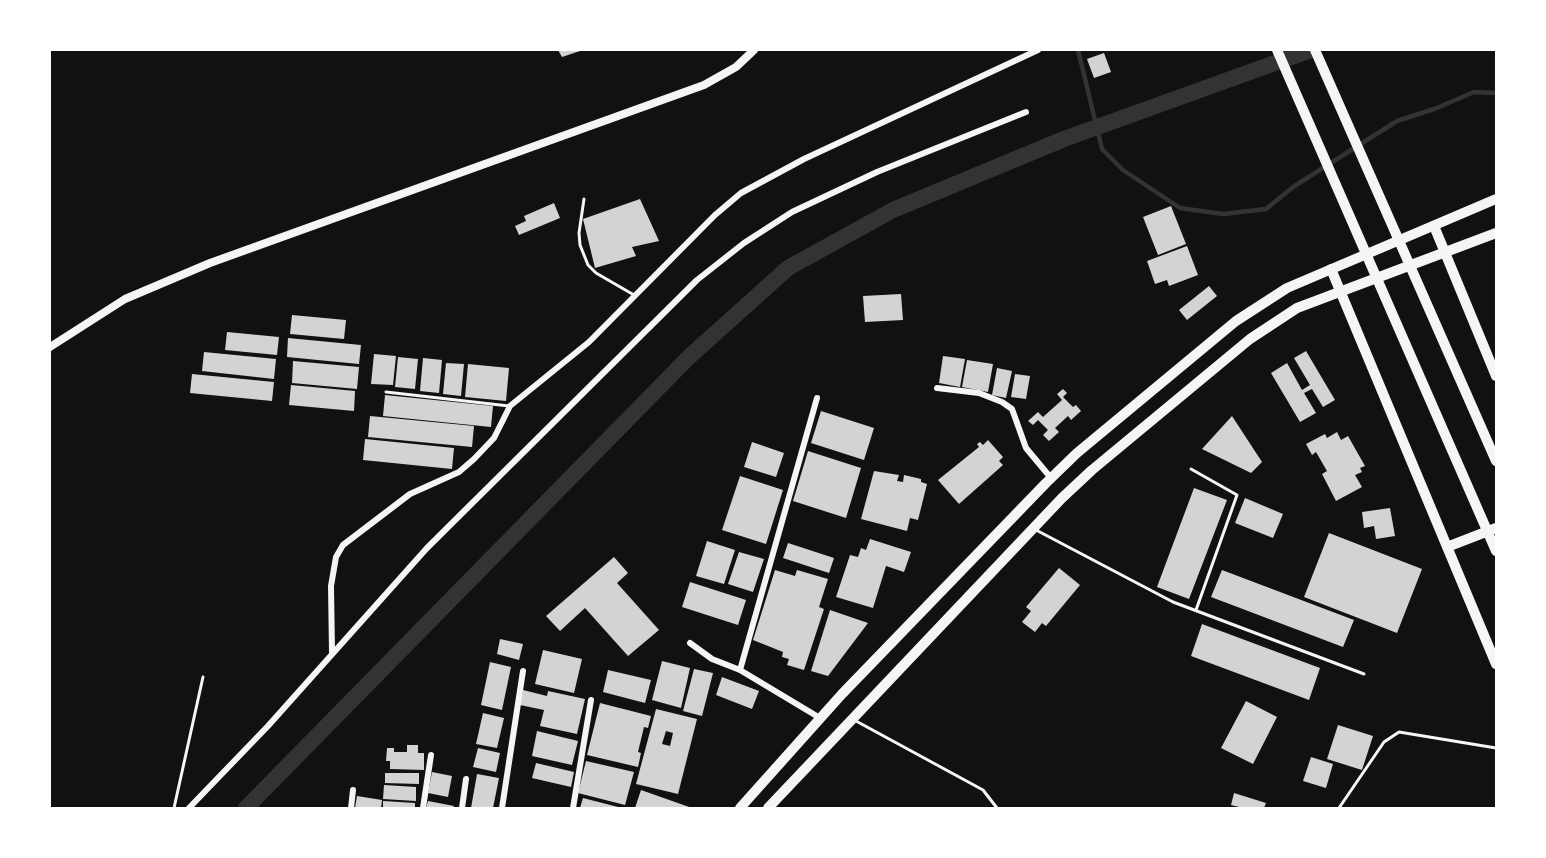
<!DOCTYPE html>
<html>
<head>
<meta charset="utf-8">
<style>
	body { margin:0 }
	#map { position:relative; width:1546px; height:858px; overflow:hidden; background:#111; font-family:"Roboto Serif",serif }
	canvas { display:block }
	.frame { position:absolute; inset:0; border:51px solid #fff; pointer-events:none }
</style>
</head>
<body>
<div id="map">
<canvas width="1546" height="858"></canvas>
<div class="frame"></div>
</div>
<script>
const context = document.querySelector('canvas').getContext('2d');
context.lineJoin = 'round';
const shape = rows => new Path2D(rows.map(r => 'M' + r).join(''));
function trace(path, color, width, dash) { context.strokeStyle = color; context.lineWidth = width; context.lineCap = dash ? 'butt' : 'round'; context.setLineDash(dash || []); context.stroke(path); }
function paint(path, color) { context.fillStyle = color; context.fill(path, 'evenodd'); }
trace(shape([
	[1078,50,1102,149,1123,170,1180,208,1223,214,1266,209,1293,187,1397,121,1437,108,1474,92,1496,93]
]), '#333', 4.5);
trace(shape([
	[246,808,689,357,788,268,893,210,1064,139,1311,50]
]), '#333', 16);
paint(shape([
	[558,50,583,50,562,57],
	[1104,53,1111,72,1094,78,1087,59],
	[640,199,659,241,632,247,636,256,595,268,583,219],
	[554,203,560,218,519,235,515,226,526,221,524,216],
	[1171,206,1186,244,1158,255,1143,217],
	[1187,246,1198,275,1169,286,1167,280,1155,284,1147,261],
	[1209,286,1217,296,1187,320,1179,310],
	[901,294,903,320,865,322,863,296],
	[292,315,346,320,344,339,290,334],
	[227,332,279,337,277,355,225,350],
	[288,338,361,345,359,364,287,357],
	[1306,351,1335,400,1323,407,1312,389,1304,393,1316,413,1300,422,1271,373,1287,363,1302,390,1310,385,1294,358],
	[204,352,276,359,274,379,202,371],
	[374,354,396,356,393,385,371,384],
	[943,356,965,359,960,387,939,383],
	[398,357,418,359,415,389,395,387],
	[423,358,442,360,439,393,420,391],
	[967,360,993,364,988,392,962,387],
	[293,361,359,367,357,389,292,383],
	[446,363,464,364,461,396,443,394],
	[468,364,509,368,506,401,465,397],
	[997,368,1012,371,1006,398,992,395],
	[192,374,274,382,272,401,190,393],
	[1015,374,1030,376,1026,399,1011,397],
	[291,385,355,391,354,411,289,405],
	[1063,389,1067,393,1063,397,1073,407,1076,405,1081,411,1071,420,1068,416,1055,428,1059,432,1049,441,1043,435,1048,430,1038,420,1033,425,1028,421,1038,412,1043,417,1062,400,1057,394],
	[385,395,493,406,491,427,383,416],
	[821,411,874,428,864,460,811,443],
	[370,416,474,426,472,447,368,437],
	[1232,416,1262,462,1251,473,1202,449],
	[1337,432,1341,440,1348,436,1365,466,1360,468,1362,472,1355,475,1362,487,1336,501,1322,474,1327,471,1316,452,1312,455,1306,444,1325,434,1327,438],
	[365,439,454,448,452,469,363,460],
	[988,440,1003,457,999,461,1003,465,959,504,938,480,979,447,977,444,980,442,983,445],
	[752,442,784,453,776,477,744,467],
	[808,451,861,468,846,518,793,501],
	[874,471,899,475,897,481,903,482,904,475,921,479,921,482,927,484,918,520,910,518,907,531,861,519],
	[740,476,783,490,766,544,722,530],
	[1194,488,1227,500,1189,599,1157,587],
	[1245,498,1283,514,1273,538,1235,523],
	[1390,508,1395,536,1376,539,1374,526,1364,528,1362,512],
	[1329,533,1422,569,1397,633,1304,597],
	[870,539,911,552,904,572,886,566,873,608,836,597,850,555,858,557,861,548,866,550],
	[707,541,735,550,724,584,696,576],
	[788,543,834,558,829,573,783,558],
	[739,552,764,559,753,592,728,584],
	[614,557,628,573,617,583,659,630,628,656,585,608,560,631,546,616],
	[1059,568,1080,585,1046,626,1042,623,1035,632,1022,622,1031,611,1026,607],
	[775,570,795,576,797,570,828,579,819,607,824,609,804,670,787,665,789,659,782,657,783,652,753,640],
	[1222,570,1354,620,1343,647,1211,597],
	[690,582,746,600,738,625,682,607],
	[830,610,868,623,828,676,811,671],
	[1202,624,1320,668,1309,700,1191,656],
	[500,639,523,644,519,660,497,654],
	[543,650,582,659,574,693,535,684],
	[662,661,690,668,681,708,652,700],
	[490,662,511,667,502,710,481,705],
	[694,669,713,673,702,716,683,711],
	[608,670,651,680,645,703,603,692],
	[722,677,759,691,752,709,716,695],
	[523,690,547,696,548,691,585,699,577,734,540,726,544,710,520,705],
	[1246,701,1277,717,1253,764,1221,748],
	[600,703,651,716,648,728,644,727,638,752,641,753,638,767,587,755],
	[656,709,697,719,678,794,636,784],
	[666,731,673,733,670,746,662,744],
	[483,713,504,718,497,748,476,744],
	[1338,725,1373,736,1362,770,1327,759],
	[537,731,578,741,572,765,532,756],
	[407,745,418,745,418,753,424,753,424,770,390,769,390,761,386,761,387,748,394,748,394,752,407,752],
	[478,748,500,753,496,772,473,767],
	[1311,757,1333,764,1326,788,1303,781],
	[586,761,634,772,625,805,578,793],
	[536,763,574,772,571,787,532,778],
	[432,772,452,776,448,797,428,793],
	[385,773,419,773,419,784,385,783],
	[477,774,499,778,493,808,471,808],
	[384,785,416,787,416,801,383,799],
	[641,790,692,808,635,808],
	[1234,793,1266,803,1264,808,1243,808,1231,805],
	[357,796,382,800,381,808,355,808],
	[583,798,622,808,580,808],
	[383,801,415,803,415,808,383,808],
	[428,801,454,806,453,808,426,808]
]), '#d3d3d3');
trace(shape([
	[584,199,579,233,580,245,588,265,596,273,634,295],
	[386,392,509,406],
	[1191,469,1237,495,1196,610],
	[1036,530,1173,602,1364,674],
	[856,721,983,790,997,808],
	[174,808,203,677],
	[1339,808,1384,742,1399,732,1496,748]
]), '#f5f5f5', 3);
trace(shape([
	[937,388,979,393,1002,402,1012,409,1026,448,1051,478],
	[690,643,712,659,740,670,820,718],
	[332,653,331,586,336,557,343,545,410,494,459,472,474,459,494,438,510,406,589,342,715,215,741,193,804,159,1038,50],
	[740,670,817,398],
	[189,808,268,726,427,548,697,280,744,243,792,212,877,172,1026,112],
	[351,808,353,790],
	[423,808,431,755],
	[462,808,466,779],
	[502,808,523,671],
	[573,808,591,700]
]), '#f5f5f5', 6);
trace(shape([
	[50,347,125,299,210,263,704,85,736,67,754,50]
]), '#f5f5f5', 8);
trace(shape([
	[740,808,842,694,1046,483,1077,453,1236,321,1287,288,1496,199],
	[768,808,1062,498,1092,470,1250,339,1297,308,1496,233]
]), '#f5f5f5', 10);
trace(shape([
	[1277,50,1496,551],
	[1315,50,1496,461],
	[1434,226,1496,376],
	[1331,269,1496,664],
	[1447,547,1496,528]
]), '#f5f5f5', 10);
</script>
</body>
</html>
